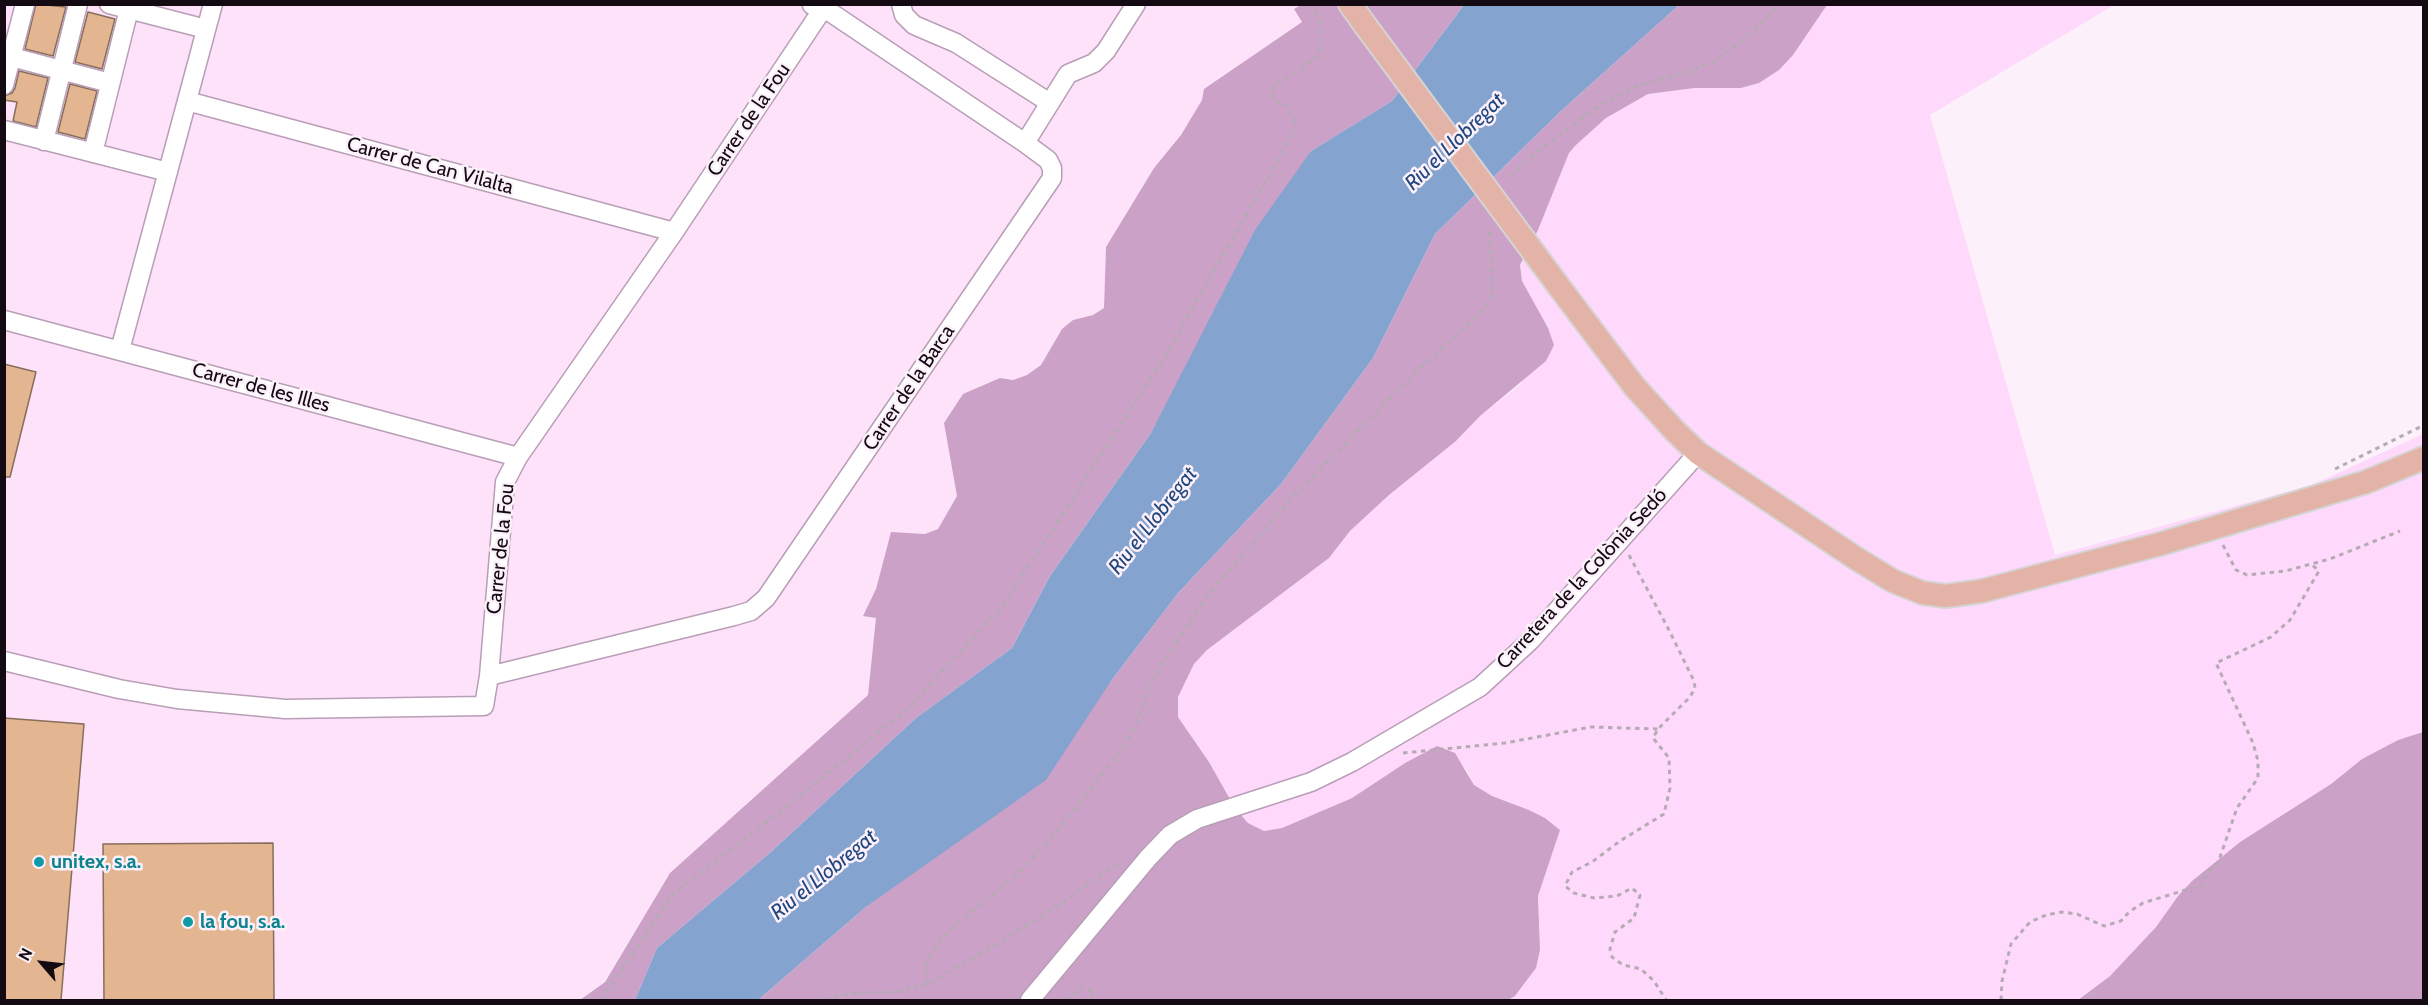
<!DOCTYPE html>
<html>
<head>
<meta charset="utf-8">
<style>
	body { margin:0 }
	#map { position:relative; width:2428px; height:1005px; overflow:hidden; background:#fcf1fb; font-family:Cabin,sans-serif }
	canvas { display:block }
	.frame { position:absolute; inset:0; border:6px solid #130a12; pointer-events:none }
	.north { position:absolute; left:12px; top:933px; width:60px; height:60px; -webkit-text-stroke:4px #fcf1fb; paint-order:stroke; rotate:298deg; font-size:16px; font-weight:700; line-height:24px; text-align:center; color:#130a12 }
	.north::after { content:''; display:block; margin:auto; width:21px; height:27px; background:#130a12; clip-path:polygon(50% 0,100% 100%,50% 72%,0 100%) }
</style>
</head>
<body>
<div id="map">
<canvas width="2428" height="1005"></canvas>
<div class="frame"></div>
<div class="north">N</div>
</div>
<script>
const context = document.querySelector('canvas').getContext('2d');
context.lineJoin = 'round';
function paint(path, color) { context.fillStyle = color; context.fill(path, 'evenodd'); }
const shape = rows => new Path2D(rows.map(r => 'M' + r).join(''));
function trace(path, color, width, dash) { context.strokeStyle = color; context.lineWidth = width; context.lineCap = dash ? 'butt' : 'round'; context.setLineDash(dash || []); context.stroke(path); }
function write(font, color, halo, rows, align = 'center') {
  context.font = font + ' Cabin,sans-serif'; context.lineWidth = 5; context.setLineDash([]); context.textBaseline = 'middle'; context.strokeStyle = halo; context.fillStyle = color; for (const [text, x, y, turn = 0] of rows) {
    context.save(); context.translate(x, y); context.rotate((+turn || 0) * Math.PI / 180); context.textAlign = isNaN(turn) ? turn : align; if (halo) context.strokeText(text, 0, 0); context.fillText(text, 0, 0); context.restore();
  }
}
paint(shape([
	[5,5,1301,5,1294,9,1302,22,1204,89,1202,100,1181,135,1154,168,1106,247,1104,308,1093,315,1073,320,1062,329,1041,365,1027,375,1013,380,1000,378,944,423,957,496,938,529,925,534,891,532,876,589,863,615,877,617,868,695,670,873,604,982,580,1000,5,1000]
]), '#fde2fa');
paint(shape([
	[1827,5,2114,5,1930,115,2055,555,2312,485,2423,434,2423,732,2398,740,2362,759,2331,784,2240,842,2192,881,2178,896,2156,927,2110,976,2078,1000,1508,1000,1515,996,1536,968,1540,950,1538,896,1559,830,1529,810,1492,796,1474,785,1466,769,1437,746,1405,763,1352,798,1282,828,1264,831,1248,823,1235,808,1209,762,1178,717,1178,697,1194,664,1207,650,1329,558,1350,531,1389,495,1456,441,1480,416,1521,384,1539,313,1522,281,1520,265,1538,230,1569,153,1576,145,1606,118,1648,94,1695,88,1741,88,1759,83,1793,55]
]), '#ffd9fb');
paint(shape([
	[1301,5,1464,5,1392,101,1311,151,1151,433,1050,576,1012,648,916,718,772,851,657,948,635,1000,580,1000,605,982,670,873,868,695,876,618,863,616,876,589,891,532,925,534,938,529,957,496,944,423,963,394,1000,378,1013,380,1027,375,1041,365,1062,329,1073,320,1093,315,1104,308,1106,247,1154,168,1181,135,1202,100,1204,89,1302,22,1294,9],
	[1679,5,1827,5,1793,55,1779,70,1759,83,1741,88,1695,88,1648,94,1606,118,1576,145,1569,153,1538,230,1520,265,1522,281,1548,328,1554,345,1546,361,1480,416,1456,441,1389,495,1350,531,1329,558,1207,650,1194,664,1178,697,1178,717,1209,762,1235,808,1248,823,1264,831,1282,828,1352,798,1405,763,1437,746,1455,753,1474,785,1492,796,1529,810,1545,818,1560,830,1538,896,1540,950,1536,968,1515,996,1508,1000,758,1000,867,906,1111,681,1178,593,1281,484,1373,358,1435,234,1562,110],
	[2423,732,2423,1000,2078,1000,2110,976,2156,927,2178,896,2192,881,2240,842,2331,784,2362,759,2398,740]
]), '#cba1c8');
paint(shape([
	[1464,5,1679,5,1562,110,1435,234,1373,358,1281,484,1178,593,1111,681,1046,780,867,906,758,1000,635,1000,657,948,772,851,916,718,1012,648,1050,576,1151,433,1255,230,1311,151,1392,101]
]), '#84a3ce');
const building = shape([
	[36,4,66,7,53,56,25,49,36,4],
	[88,12,115,19,102,69,75,62,88,12],
	[19,71,48,78,36,127,13,121,17,102,4,100,4,96,12,93,15,88,19,71],
	[70,84,97,91,85,139,58,132,70,84],
	[4,364,36,372,10,477,4,477,4,364],
	[4,718,84,724,61,1000,4,1000,4,718],
	[273,843,274,1000,104,1000,103,844,273,843]
]);
paint(building, '#e3b691');
trace(building, '#886e5a', 1.5);
const minor = shape([
	[109,4,206,29],
	[901,4,904,15,914,25,956,43,1050,103],
	[4,55,110,83],
	[4,85,25,4],
	[187,101,674,232],
	[4,130,168,172],
	[44,141,78,4],
	[1025,143,1068,74,1094,63,1106,51,1136,4],
	[93,153,129,9],
	[4,320,518,457],
	[120,350,213,4],
	[4,661,119,689,177,699,285,709,484,706,489,676,505,482,518,457,674,232,826,4],
	[489,676,734,616,751,611,766,598,1052,178,1052,168,1048,160,1025,143,824,8,812,5],
	[1030,1000,1148,858,1170,835,1197,819,1311,782,1352,762,1480,687,1530,641,1698,453]
]);
const major = shape([
	[1350,4,1365,25],
	[1560,288,1634,386,1675,431,1698,453,1857,559,1893,581,1923,593,1946,596,1982,591,2160,544,2366,482,2424,458]
]);
trace(minor, '#b89eb6', 21);
trace(major, '#d5d3d4', 26);
trace(shape([
	[1510,176,1543,147,1596,108,1637,86,1686,73,1717,60,1751,33,1781,4],
	[2335,469,2424,425],
	[2223,545,2236,570,2247,575,2285,571,2330,559,2400,531],
	[1629,555,1670,632,1694,681,1695,688,1690,697,1658,729,1653,738,1669,758,1670,788,1664,814,1620,841,1592,862,1572,872,1565,886,1574,893,1594,898,1617,896,1632,888,1640,895,1634,918,1615,932,1610,949,1612,957,1623,965,1641,969,1654,981,1666,1000],
	[1403,753,1505,743,1591,727,1658,729],
	[928,984,926,968,928,958,938,943,967,915,1017,875,1050,839,1122,750,1133,731,1153,678,1204,600,1291,499,1410,378,1484,309,1493,291,1489,226],
	[601,1000,673,894,758,829,905,711,1002,607,1161,363,1297,127,1287,106,1272,100,1271,91,1280,82,1319,56,1320,20,1310,4],
	[826,1000,833,997,859,993,894,992,928,984,979,955,1066,900,1120,861],
	[1066,1000,1083,987,1095,993,1090,1000],
	[2001,1000,2002,981,2011,944,2030,922,2046,915,2062,912,2077,914,2104,926,2121,921,2129,912,2143,903,2202,885,2207,873,2218,863,2237,808,2258,778,2258,761,2253,743,2216,663,2271,637,2290,620,2319,571,2311,564]
]), '#b6abb5', 3, [4.5, 4.5]);
trace(minor, '#fff', 18);
trace(major, '#e4b3a7', 22);
const majorBridge = shape([
	[1365,25,1560,288]
]);
trace(majorBridge, '#d5d3d4', 26, []);
trace(majorBridge, '#e4b3a7', 22);
for (const [x, y, r, color] of [
	[39,862,6,"#0f9aa8"],
	[188,922,6,"#0f9aa8"]
]) { const dot = new Path2D(); dot.arc(x, y, r, 0, 2 * Math.PI); context.fillStyle = color; context.fill(dot); trace(dot, '#fcf1fb', 2); }
write('20px', '#130a12', '#fcf1fb', [
	["Carrer de la Fou",749,120,-56],
	["Carrer de Can Vilalta",430,166,15],
	["Carrer de les Illes",261,388,15],
	["Carrer de la Barca",909,388,-56],
	["Carrer de la Fou",501,549,-84],
	["Carretera de la Colònia Sedó",1582,579,-47]
]);
write('bold 20px', '#0d838f', '#fcf1fb', [
	["unitex, s.a.",51,862],
	["la fou, s.a.",200,922]
], 'left');
write('italic 21px', '#1f477e', '#fcf1fb', [
	["Riu el Llobregat",1455,142,-44],
	["Riu el Llobregat",1153,521,-52],
	["Riu el Llobregat",824,875,-39]
]);
</script>
</body>
</html>
